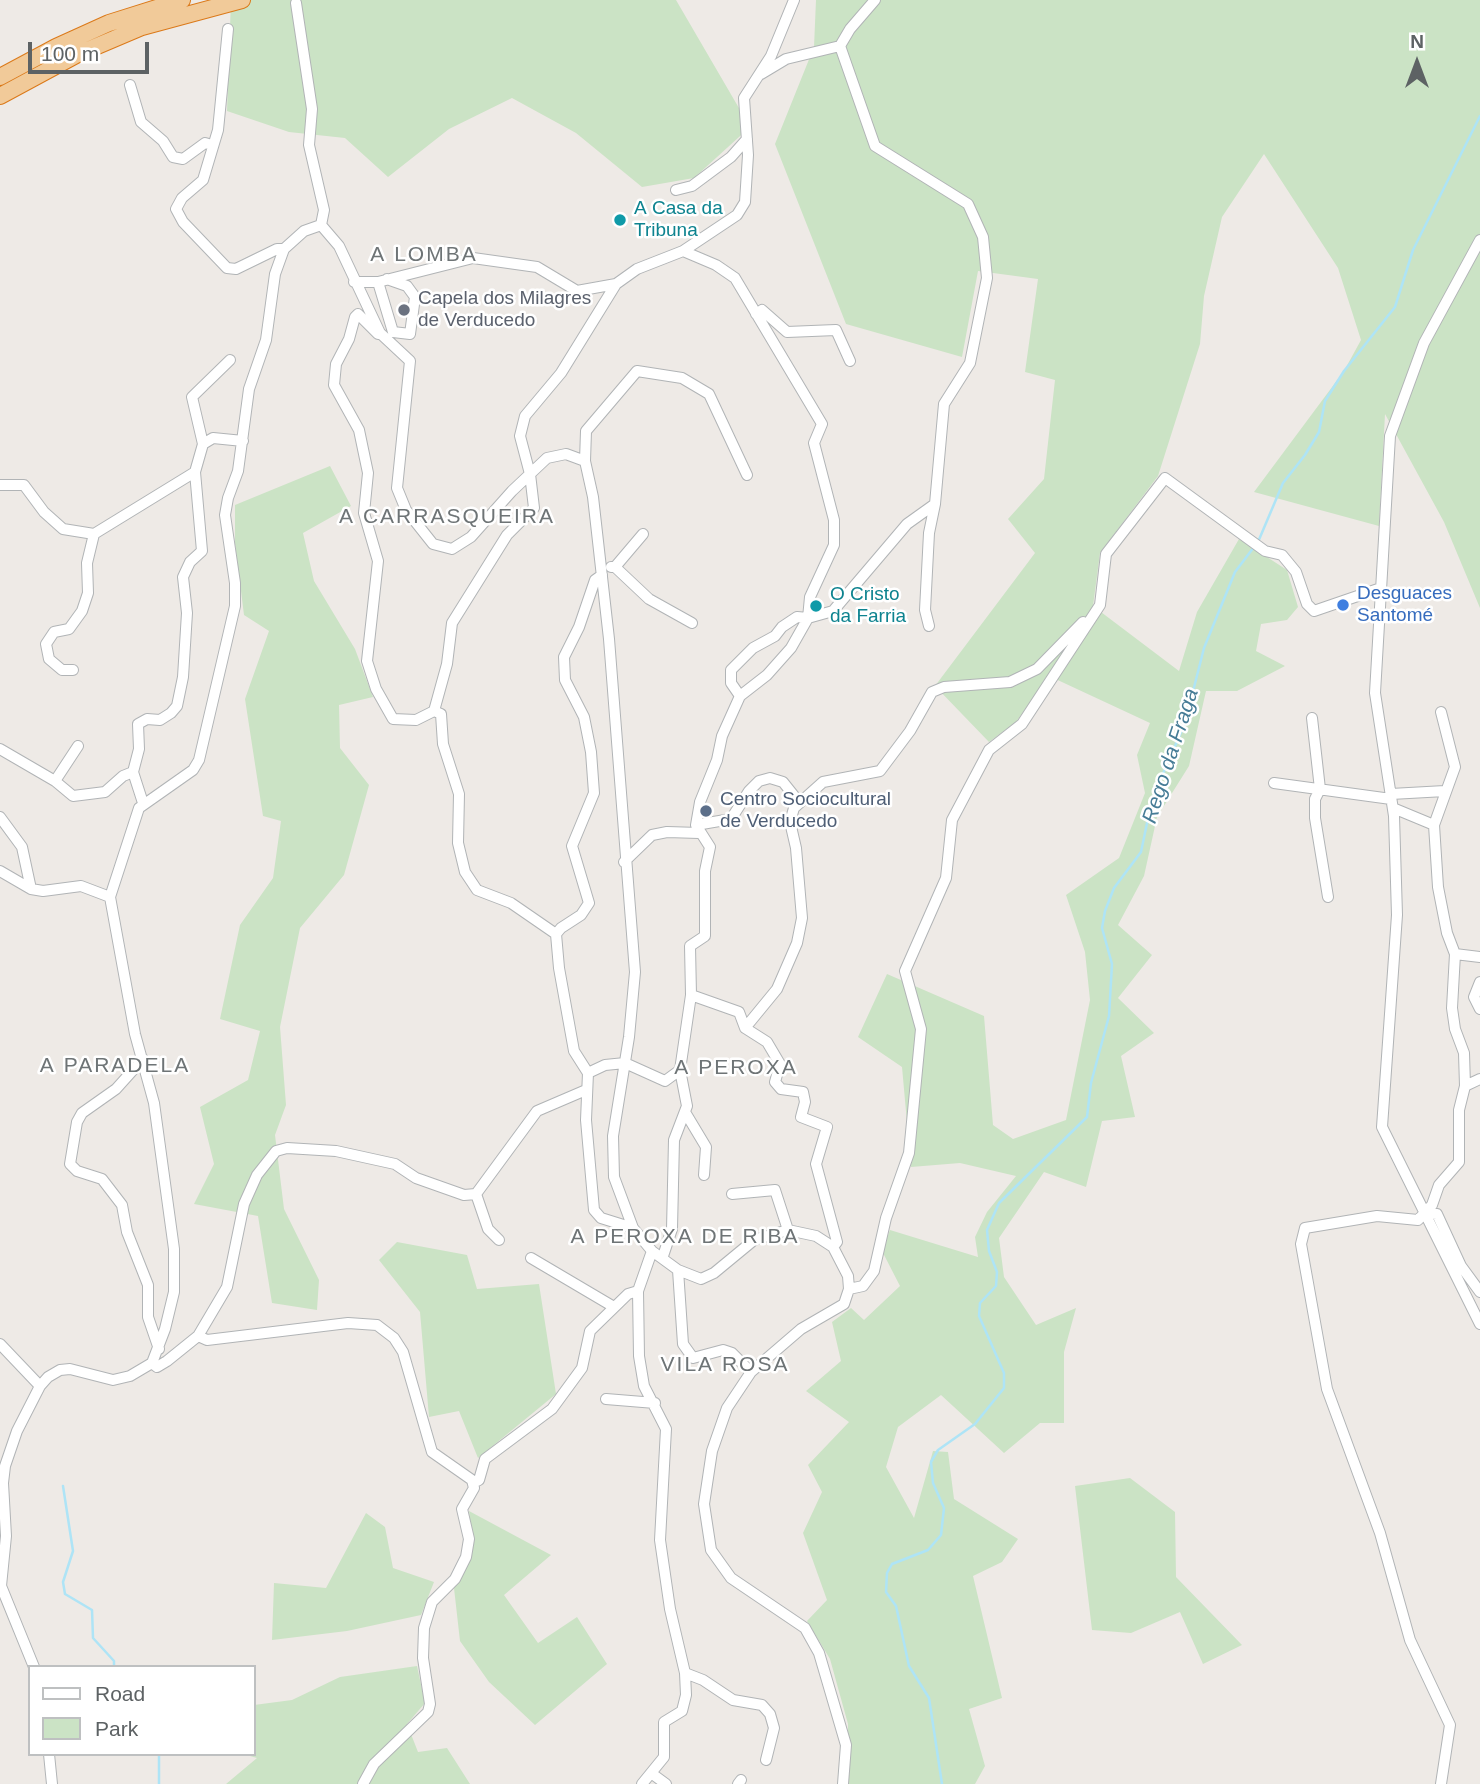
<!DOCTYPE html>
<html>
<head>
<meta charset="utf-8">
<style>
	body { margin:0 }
	#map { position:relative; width:1480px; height:1784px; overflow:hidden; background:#eeeae6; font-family:Arial,sans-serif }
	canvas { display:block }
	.legend { position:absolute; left:28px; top:1665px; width:228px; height:91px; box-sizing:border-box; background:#fff; border:2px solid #bec0c1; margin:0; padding:9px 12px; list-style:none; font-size:21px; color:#5d6264 }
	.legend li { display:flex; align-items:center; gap:14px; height:35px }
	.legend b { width:35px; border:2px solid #bec0c1 }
	.north { position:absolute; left:1382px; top:28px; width:70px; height:70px; -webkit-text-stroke:5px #fff; paint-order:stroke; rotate:0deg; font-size:19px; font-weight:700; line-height:28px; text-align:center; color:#5d6264 }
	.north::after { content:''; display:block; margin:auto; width:24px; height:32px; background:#5d6264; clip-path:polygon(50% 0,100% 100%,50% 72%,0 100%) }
	.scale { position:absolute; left:28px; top:42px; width:121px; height:32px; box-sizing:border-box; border:4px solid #5d6264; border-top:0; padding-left:9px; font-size:21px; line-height:24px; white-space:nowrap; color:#5d6264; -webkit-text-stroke:5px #fff; paint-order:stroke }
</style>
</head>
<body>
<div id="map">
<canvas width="1480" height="1784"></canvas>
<ul class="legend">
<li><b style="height:9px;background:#fff"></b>Road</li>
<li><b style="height:19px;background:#cbe3c5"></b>Park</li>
</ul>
<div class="north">N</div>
<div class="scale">100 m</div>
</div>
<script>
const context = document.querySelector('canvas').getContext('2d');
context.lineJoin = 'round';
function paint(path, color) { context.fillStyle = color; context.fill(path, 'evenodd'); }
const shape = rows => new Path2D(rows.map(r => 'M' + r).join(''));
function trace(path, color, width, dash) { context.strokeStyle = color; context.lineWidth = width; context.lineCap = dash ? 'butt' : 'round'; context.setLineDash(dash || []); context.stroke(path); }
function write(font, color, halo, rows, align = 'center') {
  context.font = font + ' Arial,sans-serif'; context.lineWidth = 5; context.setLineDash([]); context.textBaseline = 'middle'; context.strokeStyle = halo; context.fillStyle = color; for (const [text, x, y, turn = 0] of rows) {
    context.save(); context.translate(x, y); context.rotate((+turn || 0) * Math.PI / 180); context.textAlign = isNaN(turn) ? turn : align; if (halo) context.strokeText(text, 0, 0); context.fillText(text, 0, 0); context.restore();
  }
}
paint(shape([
	[231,0,676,0,750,127,694,178,642,187,576,133,512,98,449,129,388,177,345,138,289,132,227,111],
	[816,0,1480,0,1480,608,1444,522,1385,414,1379,526,1254,492,1344,371,1361,340,1338,268,1264,154,1222,217,1204,296,1200,344,1158,476,1100,553,1093,606,1179,671,1197,612,1239,539,1287,570,1298,607,1287,620,1261,624,1256,651,1285,666,1237,691,1206,691,1189,766,1157,817,1144,876,1118,925,1152,955,1118,998,1154,1033,1121,1056,1135,1117,1102,1121,1086,1187,1044,1172,999,1238,1004,1277,1036,1325,1076,1308,1064,1352,1064,1423,1040,1423,1004,1453,941,1395,898,1427,886,1467,914,1518,933,1451,948,1452,954,1499,1018,1539,1002,1562,973,1576,1002,1698,969,1709,985,1766,975,1784,848,1784,848,1724,830,1659,807,1621,827,1600,803,1533,822,1492,808,1465,849,1422,806,1391,841,1361,832,1322,851,1308,864,1320,900,1286,882,1251,890,1230,978,1257,975,1237,987,1212,1016,1176,960,1163,911,1167,902,1067,858,1037,887,974,984,1016,993,1125,1013,1139,1066,1120,1090,1000,1085,952,1066,895,1119,858,1145,793,1137,755,1150,723,1049,676,1016,722,989,742,935,686,1035,553,1008,519,1044,479,1055,380,1025,372,1038,279,978,271,962,357,846,324,775,144,814,47],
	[330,466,351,506,303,533,314,581,355,649,373,697,339,705,340,748,369,785,344,875,300,928,280,1027,286,1105,275,1135,284,1209,319,1280,317,1310,272,1303,258,1216,194,1204,214,1164,200,1107,248,1080,260,1031,220,1019,240,925,273,878,281,821,263,816,245,699,269,631,244,615,235,543,235,505],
	[397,1242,467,1255,477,1289,539,1284,556,1394,478,1458,459,1411,429,1417,420,1312,379,1260],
	[1130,1478,1175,1512,1176,1577,1242,1645,1203,1664,1180,1612,1131,1633,1092,1630,1075,1486],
	[469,1511,551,1555,504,1595,538,1643,577,1617,607,1664,535,1725,489,1682,460,1641,454,1588,473,1544],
	[366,1513,385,1527,393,1568,434,1582,421,1615,347,1631,272,1640,274,1583,326,1588],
	[417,1666,425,1703,407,1724,418,1752,447,1748,470,1784,226,1784,257,1758,243,1754,254,1754,254,1705,292,1700,340,1677]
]), '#cbe3c5');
trace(shape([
	[1258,542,1283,483,1305,455,1319,432,1325,401,1344,371,1395,307,1413,250,1480,116],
	[63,1486,73,1551,63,1582,65,1594,92,1610,93,1638,114,1661,114,1667],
	[159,1784,159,1754],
	[942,1784,929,1698,909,1666,896,1606,886,1592,887,1573,892,1564,928,1550,941,1535,944,1508,933,1483,931,1462,938,1450,975,1424,1004,1388,1004,1373,979,1316,980,1303,996,1286,997,1272,989,1251,987,1230,999,1203,1087,1117,1091,1083,1109,1016,1112,964,1102,928,1105,911,1114,888,1141,852,1152,799,1185,723,1204,648,1235,572,1254,547]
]), '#aee4f6', 2.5);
const minor = shape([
	[296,3,312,109,309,145,324,210,321,225],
	[228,29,218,130,203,180,182,198,176,209,183,222,227,268,236,269,277,249,284,249],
	[761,74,786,59,840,46,850,29,875,0],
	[130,85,141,122,163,141,173,157,183,159,205,143,212,145],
	[676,190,692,186,731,157,747,139],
	[1480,240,1424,343,1390,436,1375,693,1394,816,1397,915,1382,1127,1480,1324],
	[683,251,716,265,735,278,822,424,814,443,834,520,834,545,810,597,808,618,797,617,782,627,775,636,753,648,731,670,731,683,740,696],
	[354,282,378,282,473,258,537,267,577,291,616,284],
	[378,282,393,332,410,334,415,297,407,286,387,279],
	[756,314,762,310,787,332,836,330,850,361],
	[378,334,358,314,355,317,349,339,336,364,334,385,359,430,368,473,364,513,378,561,367,661,376,689,393,719,416,720,434,711,441,714,443,744,459,794,458,843,465,872,477,890,511,903,556,934],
	[203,444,192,397,230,360],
	[585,461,586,431,637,371,682,378,709,394,747,475],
	[0,485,24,485,44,512,63,529,94,534,195,472,203,444,213,438,243,441],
	[611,567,615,567,643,534],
	[615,567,649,599,692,623],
	[602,575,595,580,579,627,564,657,565,680,584,717,591,752,594,793,572,846,589,903,581,915,561,928,556,934,559,968,574,1051,588,1073,586,1120,594,1210,601,1218,633,1228],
	[929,626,925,610,929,533,935,504],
	[73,670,62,670,49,659,46,644,54,632,69,629,82,611,88,593,87,563,94,534],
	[434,711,447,664,452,623,507,535,534,508,530,474,520,436,525,416,561,373,616,284,637,269,683,251,737,215,745,202,748,155,744,98,771,56,794,0],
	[1312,718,1320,789,1315,799,1315,818,1328,897],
	[0,749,55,781,73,796,105,792,123,776,133,772],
	[55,781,78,746],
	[1274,783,1391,799],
	[1391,794,1445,791],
	[143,803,133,772,139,749,138,724,147,719,160,720,171,713,177,706,183,677,187,613,183,577,190,562,202,551,195,472],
	[1393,808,1434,825,1438,887,1447,933,1455,954,1452,1008,1455,1029,1464,1053,1465,1086],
	[0,817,22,847,31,889],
	[696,825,731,819,749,791,759,781,770,778,783,782,799,802],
	[1434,825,1455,767,1441,712],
	[624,862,652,835,667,832,699,833],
	[0,871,31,889,43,891,81,886,110,897,139,808,193,770,199,760,235,606,235,583,225,515,228,498,238,471,249,389,266,340,275,274,284,249,304,231,321,225,339,246,380,333,410,361,397,488,406,510,433,544,452,549,471,537,512,491,547,458,566,454,585,461,593,497,609,639,635,972,629,1037,613,1136,614,1177,633,1228,652,1251,678,1270,701,1279,714,1273,754,1240,788,1230,816,1236,833,1247,848,1276,849,1289,844,1304,801,1329,751,1372,727,1408,712,1451,704,1504,711,1550,731,1578,805,1628,819,1653,846,1745,843,1784],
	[1455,954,1480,957],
	[1480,982,1474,997,1480,1009],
	[691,995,739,1012,745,1028,767,1042,780,1064,775,1082,781,1089,803,1092,805,1102,801,1117,827,1127,816,1164,837,1242,833,1247],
	[745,1028,777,989,797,943,802,918,796,848,790,822,794,808,823,782,880,771,910,731,932,692,944,687,1010,682,1037,669,1083,622],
	[143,1059,116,1089,82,1113,77,1122,70,1164,77,1171,102,1179,122,1205,127,1232,148,1285,148,1317,159,1349],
	[588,1073,605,1065,625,1063,665,1081,680,1070],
	[685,1112,706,1147,704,1175],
	[476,1194,488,1229,499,1240],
	[732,1194,775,1190,788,1230],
	[1425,1213,1437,1214,1461,1266,1480,1292],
	[663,1256,672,1229,674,1140,687,1106,680,1070,691,995,690,946,705,936,705,871,710,847,696,825,700,802,717,760,722,736,740,696,767,675,791,648,808,618,833,611,907,524,935,504,944,404,970,363,987,278,983,237,968,204,875,146,840,46],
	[531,1258,614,1307],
	[678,1270,683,1344,693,1358,723,1350,732,1353,751,1372],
	[849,1289,863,1286,874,1271,886,1218,909,1153,921,1029,905,971,946,878,952,820,989,750,1022,724,1100,605,1106,554,1165,478,1265,551,1282,555,1296,572,1307,604,1314,611,1381,588],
	[198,1336,227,1287,244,1204,257,1175,276,1151,287,1148,336,1151,395,1164,416,1178,464,1195,476,1194,537,1111,586,1090],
	[0,1344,40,1386],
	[152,1363,157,1367,167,1361,198,1336,207,1340,348,1323,377,1325,394,1338,403,1352,432,1452,472,1480,474,1488,462,1509,469,1539,466,1557,455,1579,432,1602,424,1628,423,1658,430,1704,428,1712,374,1764,363,1784],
	[606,1399,655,1403],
	[473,1483,479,1480,485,1459,552,1409,582,1368,590,1331,628,1294,638,1291],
	[34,1667,1,1586,6,1536,3,1483,5,1466,17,1431,40,1386,48,1377,60,1370,70,1369,113,1380,130,1376,152,1363,165,1329,174,1292,174,1249,154,1103,135,1034,110,897],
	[685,1673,703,1680,733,1700,762,1705,770,1714,774,1728,766,1760],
	[49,1754,52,1784],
	[651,1773,666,1784],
	[642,1784,664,1757,664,1722,682,1711,686,1695,685,1673,670,1609,660,1540,666,1429,644,1386,639,1356,638,1291,652,1251],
	[738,1784,741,1780],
	[1441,1784,1450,1725,1410,1640,1380,1533,1327,1389,1301,1244,1305,1228,1377,1216,1418,1220,1432,1205,1439,1185,1459,1162,1459,1110,1465,1086,1480,1079]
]);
const highway = shape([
	[0,77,56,47,109,23,182,0],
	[0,96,76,55,142,27,242,0]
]);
trace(minor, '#b1b4b6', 12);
trace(highway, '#db7919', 18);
trace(minor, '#fff', 10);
trace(highway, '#f1ca99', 16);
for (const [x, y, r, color] of [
	[620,220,7,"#0f9aa8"],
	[404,310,7,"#6b7280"],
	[1343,605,7,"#3f7fe0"],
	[816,606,7,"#0f9aa8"],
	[706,811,7,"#5c6f8a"]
]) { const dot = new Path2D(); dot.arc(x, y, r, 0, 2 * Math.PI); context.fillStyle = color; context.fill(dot); trace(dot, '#fff', 2.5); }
write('19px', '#0d838f', '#fff', [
	["A Casa da",634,209],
	["Tribuna",634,231],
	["O Cristo",830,595],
	["da Farria",830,617]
], 'left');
write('19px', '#5b616d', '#fff', [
	["Capela dos Milagres",418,299],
	["de Verducedo",418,321]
], 'left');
write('19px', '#366cbe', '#fff', [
	["Desguaces",1357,594],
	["Santomé",1357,616]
], 'left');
write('19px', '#4e5e75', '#fff', [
	["Centro Sociocultural",720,800],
	["de Verducedo",720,822]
], 'left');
context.letterSpacing = '2px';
write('21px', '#6e7476', '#fff', [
	["A LOMBA",424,255],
	["A CARRASQUEIRA",447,517],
	["A PARADELA",115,1066],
	["A PEROXA",736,1068],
	["A PEROXA DE RIBA",685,1237],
	["VILA ROSA",725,1365]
]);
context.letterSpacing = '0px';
write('italic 21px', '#467c96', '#fff', [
	["Rego da Fraga",1171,756,-72]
]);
</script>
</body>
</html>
